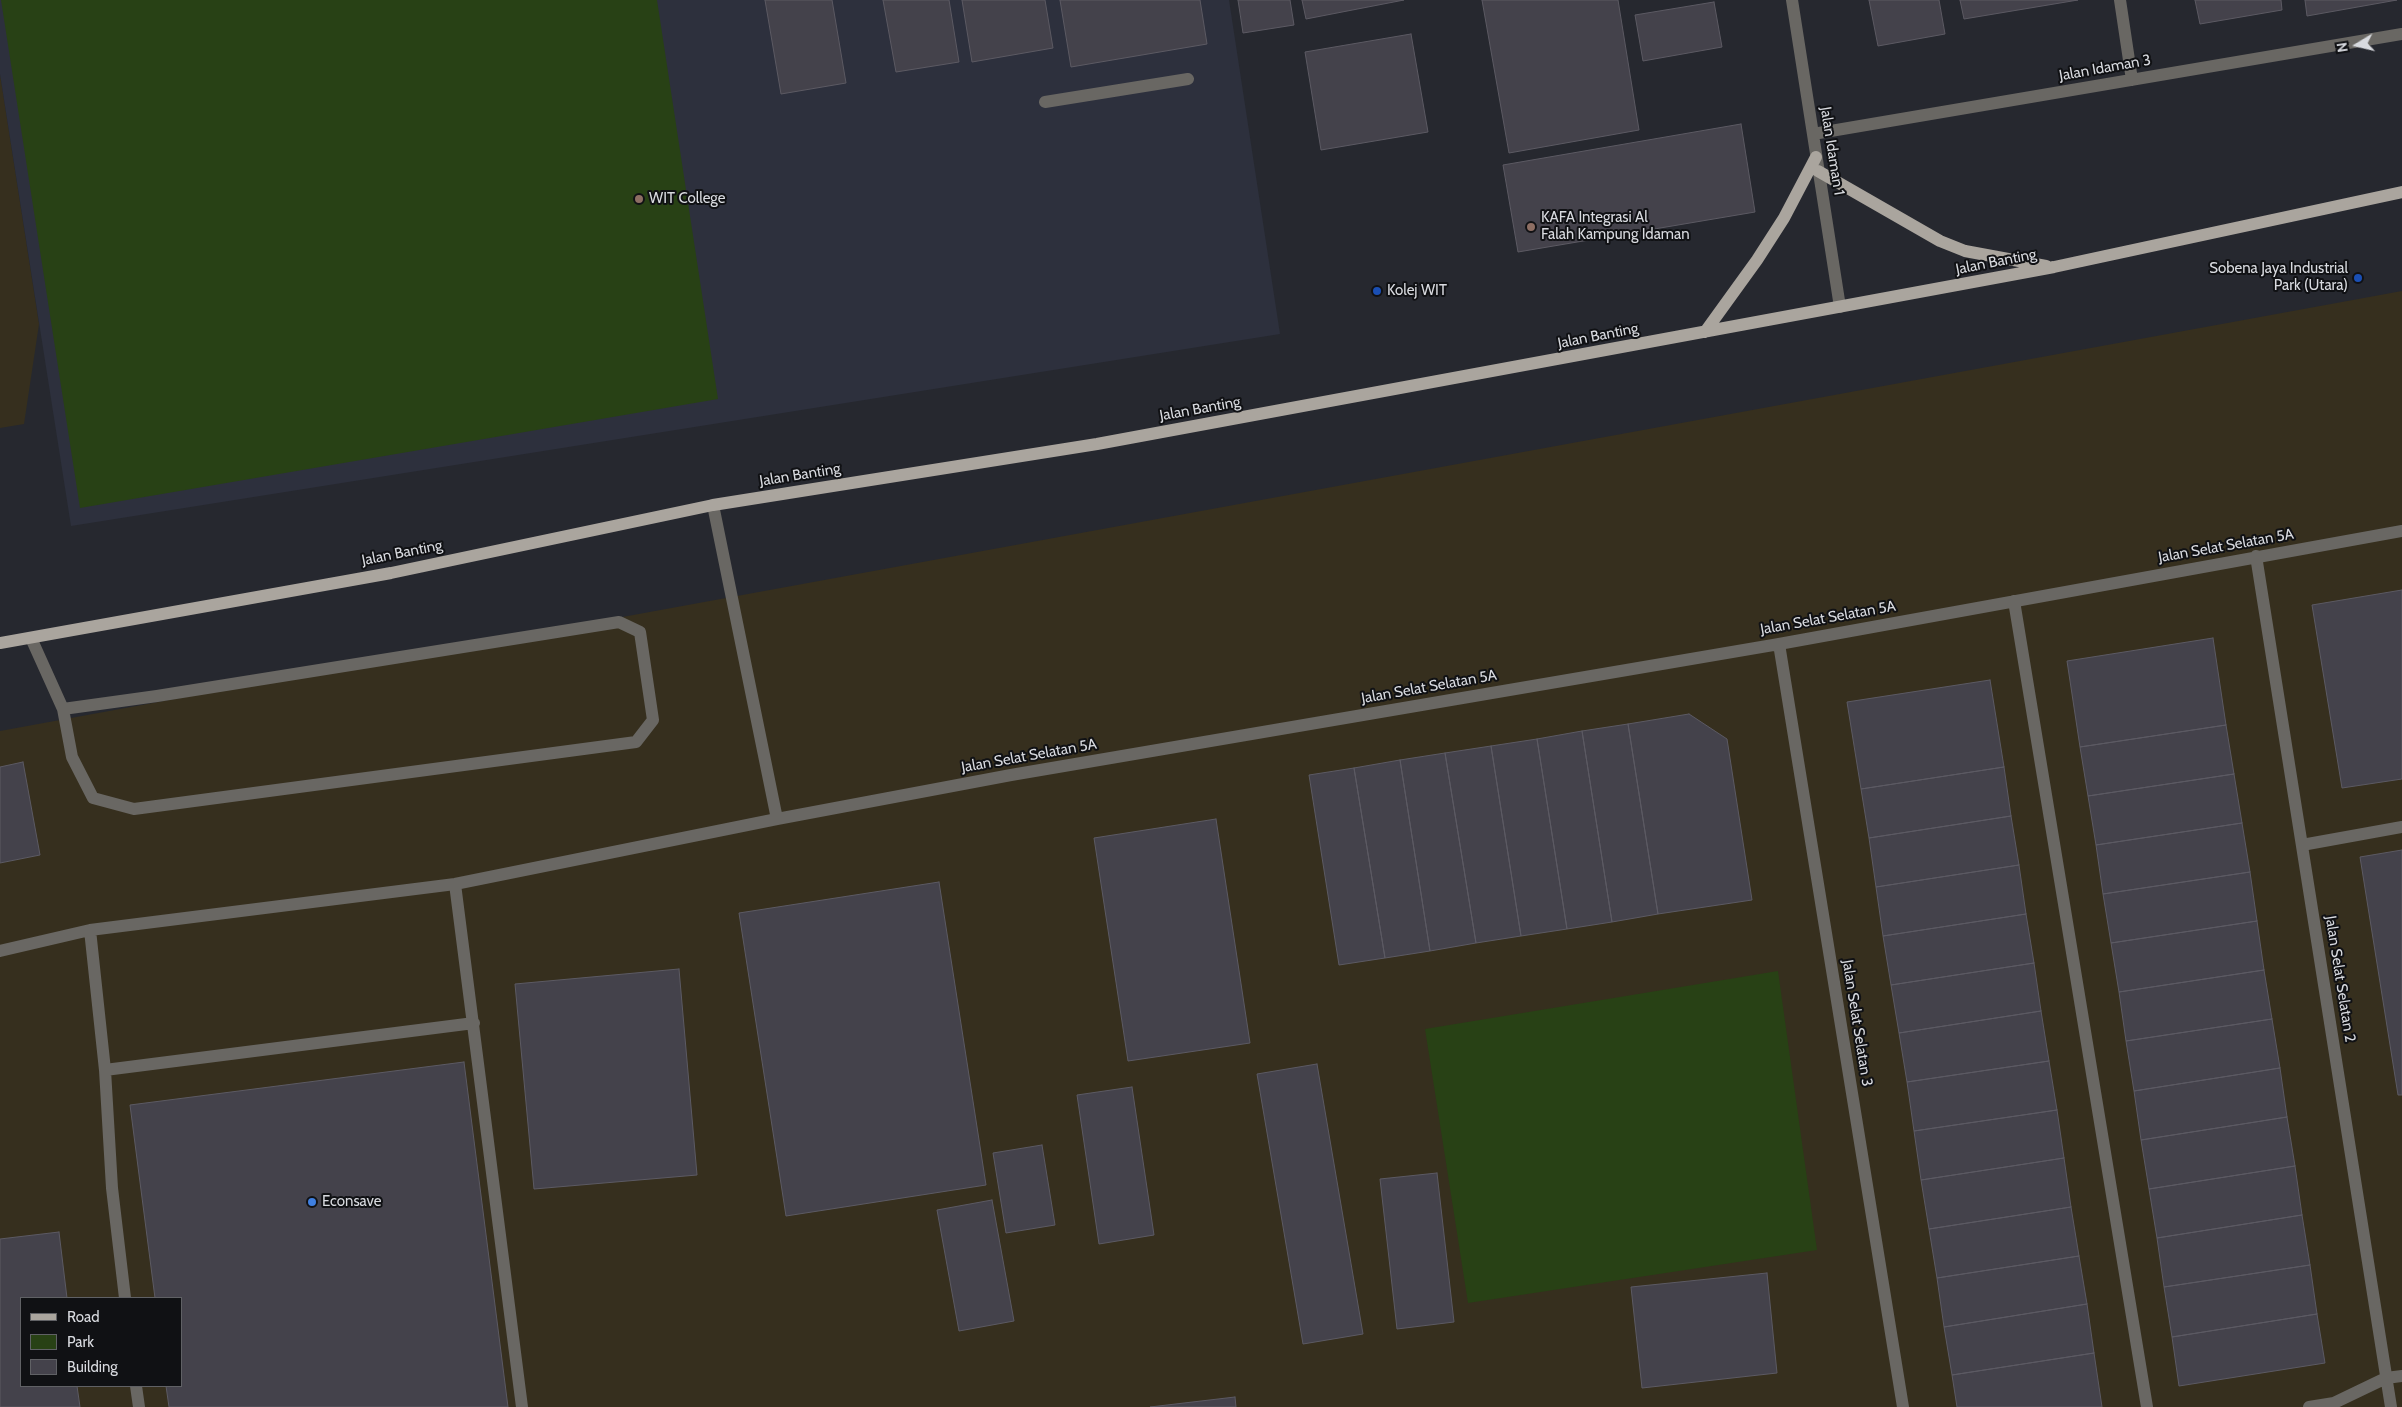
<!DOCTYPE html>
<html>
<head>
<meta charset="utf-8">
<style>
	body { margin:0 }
	#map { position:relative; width:2402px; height:1407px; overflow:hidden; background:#26282f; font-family:Cabin,sans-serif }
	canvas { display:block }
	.legend { position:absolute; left:20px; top:1297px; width:162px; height:90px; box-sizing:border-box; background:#101114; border:1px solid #606165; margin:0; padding:6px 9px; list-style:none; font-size:15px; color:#d8dadf }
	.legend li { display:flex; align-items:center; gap:10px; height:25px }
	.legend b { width:25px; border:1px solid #606165 }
	.north { position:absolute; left:2332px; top:20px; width:50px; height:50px; -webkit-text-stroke:4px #101114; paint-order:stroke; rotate:261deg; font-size:14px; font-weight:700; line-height:20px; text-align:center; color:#d8dadf }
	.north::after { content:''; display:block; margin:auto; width:18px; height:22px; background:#d8dadf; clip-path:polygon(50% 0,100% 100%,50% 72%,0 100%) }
</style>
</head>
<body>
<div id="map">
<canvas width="2402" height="1407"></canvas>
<ul class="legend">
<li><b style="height:6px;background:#aaa59e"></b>Road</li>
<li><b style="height:14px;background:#284115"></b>Park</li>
<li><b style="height:14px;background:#44424b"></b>Building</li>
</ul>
<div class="north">N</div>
</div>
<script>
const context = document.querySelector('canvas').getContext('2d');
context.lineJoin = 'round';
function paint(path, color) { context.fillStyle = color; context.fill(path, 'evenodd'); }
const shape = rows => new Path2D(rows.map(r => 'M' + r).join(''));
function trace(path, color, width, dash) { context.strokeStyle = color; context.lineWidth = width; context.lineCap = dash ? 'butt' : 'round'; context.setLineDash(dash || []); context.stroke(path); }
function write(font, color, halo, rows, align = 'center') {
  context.font = font + ' Cabin,sans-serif'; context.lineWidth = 4; context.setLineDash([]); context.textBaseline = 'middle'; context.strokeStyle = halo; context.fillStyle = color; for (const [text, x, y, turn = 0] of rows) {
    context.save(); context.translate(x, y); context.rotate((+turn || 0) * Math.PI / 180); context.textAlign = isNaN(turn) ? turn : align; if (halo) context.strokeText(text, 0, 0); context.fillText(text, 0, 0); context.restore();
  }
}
paint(shape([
	[0,74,39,324,24,424,0,428],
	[2402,291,2402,1407,0,1407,0,731],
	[21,1298,181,1298,181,1386,21,1386]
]), '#362f1e');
paint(shape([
	[0,0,1229,0,1280,334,71,526,0,74]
]), '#2d303d');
paint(shape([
	[1,0,657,0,718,399,80,508],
	[1778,971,1817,1250,1468,1303,1425,1029]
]), '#284115');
const building = shape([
	[765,0,832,0,846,83,781,94,765,0],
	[883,0,949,0,959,62,896,72,883,0],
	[962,0,1045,0,1053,48,972,62,962,0],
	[1060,0,1200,0,1207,44,1071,67,1060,0],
	[1238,0,1290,0,1294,25,1243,33,1238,0],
	[1302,0,1404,0,1306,19,1302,0],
	[1482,0,1618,0,1639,130,1509,153,1482,0],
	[1869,0,1939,0,1945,34,1878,46,1869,0],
	[1960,0,2078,0,1964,19,1960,0],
	[2195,0,2281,0,2282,10,2200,24,2195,0],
	[2305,0,2397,0,2307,16,2305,0],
	[1714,2,1722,47,1643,61,1635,15,1714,2],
	[1411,34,1428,132,1321,150,1305,52,1411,34],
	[1741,124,1755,212,1518,252,1503,165,1741,124],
	[2402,590,2402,779,2342,788,2312,605,2402,590],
	[2213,638,2226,725,2080,747,2067,661,2213,638],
	[1990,680,2004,767,1861,789,1847,702,1990,680],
	[1689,714,1727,739,1752,900,1658,914,1628,724,1689,714],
	[1628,724,1658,914,1612,922,1582,731,1628,724],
	[2226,725,2234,774,2088,796,2080,747,2226,725],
	[1582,731,1612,922,1567,929,1537,739,1582,731],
	[1537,739,1567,929,1521,936,1491,746,1537,739],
	[1491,746,1521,936,1476,943,1445,753,1491,746],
	[1445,753,1476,943,1430,951,1400,760,1445,753],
	[1400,760,1430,951,1385,958,1354,768,1400,760],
	[23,762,40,855,0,863,0,767,23,762],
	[2004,767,2011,816,1869,838,1861,789,2004,767],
	[1354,768,1385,958,1339,965,1309,775,1354,768],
	[2234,774,2242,823,2096,845,2088,796,2234,774],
	[2011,816,2019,865,1876,887,1869,838,2011,816],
	[1216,819,1250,1043,1128,1061,1094,838,1216,819],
	[2242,823,2250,872,2103,894,2096,845,2242,823],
	[2402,850,2402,1095,2398,1095,2360,857,2402,850],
	[2019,865,2026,914,1883,936,1876,887,2019,865],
	[2250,872,2257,921,2111,943,2103,894,2250,872],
	[939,882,986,1185,786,1216,739,913,939,882],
	[2026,914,2034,963,1891,985,1883,936,2026,914],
	[2257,921,2264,970,2119,992,2111,943,2257,921],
	[2034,963,2041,1011,1899,1033,1891,985,2034,963],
	[679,969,697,1175,534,1189,515,984,679,969],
	[2264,970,2272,1019,2126,1041,2119,992,2264,970],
	[2041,1011,2049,1061,1907,1082,1899,1033,2041,1011],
	[2272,1019,2280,1068,2134,1091,2126,1041,2272,1019],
	[2049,1061,2057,1110,1914,1131,1907,1082,2049,1061],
	[464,1062,508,1407,169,1407,166,1386,181,1386,181,1298,155,1298,130,1105,464,1062],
	[1317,1064,1363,1334,1303,1344,1257,1074,1317,1064],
	[2280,1068,2287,1117,2141,1140,2134,1091,2280,1068],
	[1132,1087,1154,1235,1099,1244,1077,1095,1132,1087],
	[2057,1110,2064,1158,1921,1180,1914,1131,2057,1110],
	[2287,1117,2295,1166,2149,1189,2141,1140,2287,1117],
	[1042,1145,1055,1225,1006,1233,993,1153,1042,1145],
	[2064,1158,2071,1207,1929,1229,1921,1180,2064,1158],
	[2295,1166,2302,1215,2157,1238,2149,1189,2295,1166],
	[1437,1173,1454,1322,1397,1329,1380,1179,1437,1173],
	[992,1200,1014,1321,959,1331,937,1210,992,1200],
	[2071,1207,2079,1256,1937,1278,1929,1229,2071,1207],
	[2302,1215,2310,1265,2164,1287,2157,1238,2302,1215],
	[59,1232,67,1298,21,1298,21,1386,77,1386,80,1407,0,1407,0,1239,59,1232],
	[2079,1256,2087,1304,1944,1327,1937,1278,2079,1256],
	[2310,1265,2317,1314,2172,1337,2164,1287,2310,1265],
	[1767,1273,1777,1373,1642,1388,1631,1287,1767,1273],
	[2087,1304,2094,1353,1952,1375,1944,1327,2087,1304],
	[2317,1314,2325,1363,2179,1386,2172,1337,2317,1314],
	[2094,1353,2102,1407,1957,1407,1952,1375,2094,1353],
	[1235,1397,1236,1407,1150,1407,1235,1397]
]);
paint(building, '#44424b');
trace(building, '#5c5a63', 1);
trace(shape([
	[1792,0,1840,307],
	[2120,0,2132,80],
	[1045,102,1188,79],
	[1813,134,2402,34],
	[713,505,777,819,1011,775,1779,644,2402,531],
	[2256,556,2391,1407],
	[2014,601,2147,1407],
	[31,638,63,709,72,757,93,798,134,809,636,742,653,720,640,632,619,622,157,696,63,709],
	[1779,644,1903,1407],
	[2302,845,2402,827],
	[455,884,522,1407],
	[90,930,105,1070,112,1188,125,1298],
	[0,951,90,930,455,884,777,819],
	[105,1070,474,1023],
	[136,1386,139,1407],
	[2309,1407,2334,1403,2386,1378,2402,1376]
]), '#696763', 12);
trace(shape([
	[1818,171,1940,241,1965,251,2046,266],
	[1705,332,1757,260,1784,218,1816,157],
	[0,643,391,573,713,505,1097,444,2054,267,2402,192]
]), '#aaa59e', 12);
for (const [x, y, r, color] of [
	[639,199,5,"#8d6e63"],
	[1531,227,5,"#8d6e63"],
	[2358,278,5,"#1a4fb4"],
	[1377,291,5,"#1a4fb4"],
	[312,1202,5,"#3f7fe0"]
]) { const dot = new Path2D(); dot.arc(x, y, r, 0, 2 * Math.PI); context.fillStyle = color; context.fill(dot); trace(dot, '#101114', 2); }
write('15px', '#d8dadf', '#101114', [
	["Jalan Idaman 3",2105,68,-10],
	["Jalan Idaman 1",1832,151,81],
	["Jalan Banting",1996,262,-11],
	["Jalan Banting",1598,336,-11],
	["Jalan Banting",1200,409,-10],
	["Jalan Banting",800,475,-9],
	["Jalan Selat Selatan 5A",2226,546,-10],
	["Jalan Banting",402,553,-11],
	["Jalan Selat Selatan 5A",1828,618,-10],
	["Jalan Selat Selatan 5A",1429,687,-10],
	["Jalan Selat Selatan 5A",1029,756,-10],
	["Jalan Selat Selatan 2",2340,979,81],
	["Jalan Selat Selatan 3",1857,1023,81]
]);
write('15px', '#d8dadf', '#101114', [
	["WIT College",649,199],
	["KAFA Integrasi Al",1541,218],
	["Falah Kampung Idaman",1541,235],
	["Sobena Jaya Industrial",2348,269,"right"],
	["Park (Utara)",2348,286,"right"],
	["Kolej WIT",1387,291],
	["Econsave",322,1202]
], 'left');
</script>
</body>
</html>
